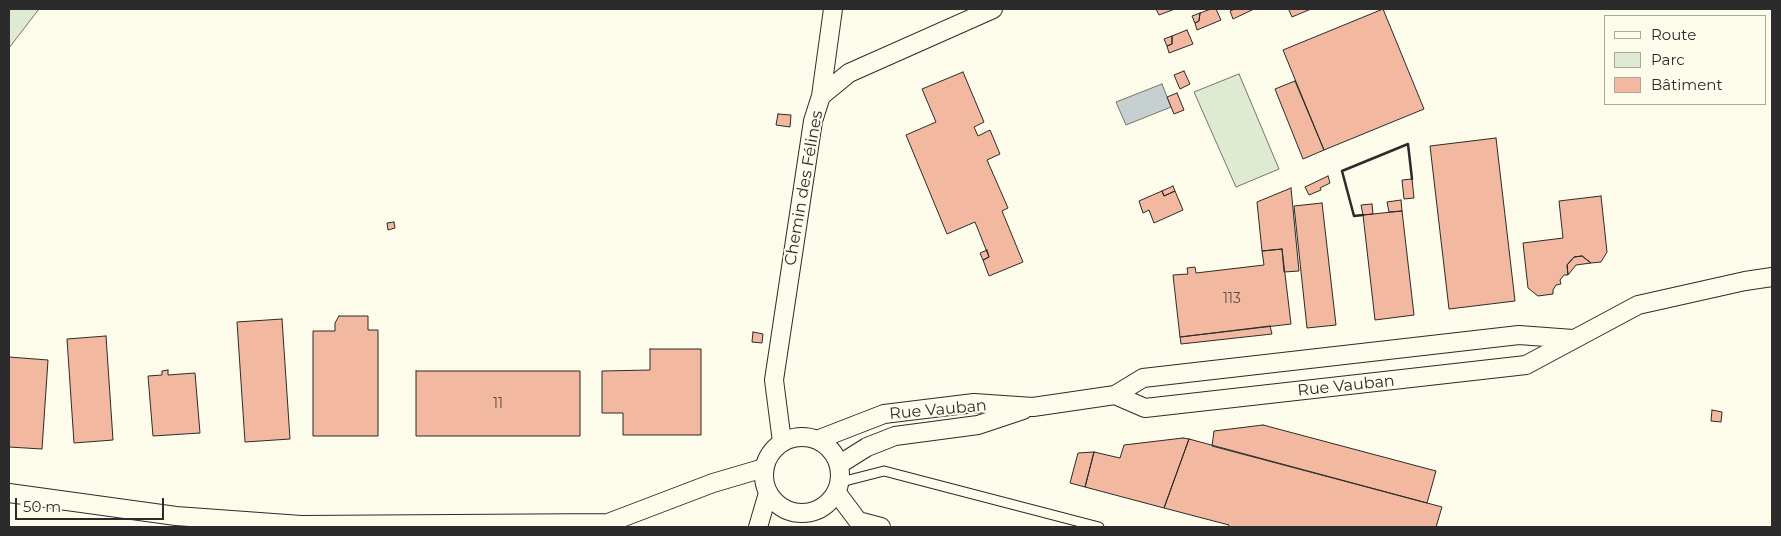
<!DOCTYPE html>
<html>
<head>
<meta charset="utf-8">
<style>
	body { margin:0 }
	#map { position:relative; width:1781px; height:536px; overflow:hidden; background:#fdfbea; font-family:Montserrat,sans-serif }
	canvas { display:block }
	.frame { position:absolute; inset:0; border:10px solid #2b2b2b; pointer-events:none }
	.legend { position:absolute; left:1604px; top:15px; width:162px; height:90px; box-sizing:border-box; background:#fdfbea; border:1px solid #a9a89e; margin:0; padding:6px 9px; list-style:none; font-size:15px; color:#2b2b2b }
	.legend li { display:flex; align-items:center; gap:10px; height:25px }
	.legend b { width:25px; border:1px solid #a9a89e }
	.scale { position:absolute; left:15px; top:498px; width:149px; height:22px; box-sizing:border-box; border:2px solid #2b2b2b; border-top:0; padding-left:6px; font-size:15px; line-height:18px; white-space:nowrap; color:#2b2b2b; -webkit-text-stroke:4px #fdfbea; paint-order:stroke }
</style>
</head>
<body>
<div id="map">
<canvas width="1781" height="536"></canvas>
<div class="frame"></div>
<ul class="legend">
<li><b style="height:6px;background:#fdfbea"></b>Route</li>
<li><b style="height:14px;background:#deebd1"></b>Parc</li>
<li><b style="height:14px;background:#f2b8a0"></b>Bâtiment</li>
</ul>
<div class="scale">50 m</div>
</div>
<script>
const context = document.querySelector('canvas').getContext('2d');
context.lineJoin = 'round';
function paint(path, color) { context.fillStyle = color; context.fill(path, 'evenodd'); }
const shape = rows => new Path2D(rows.map(r => 'M' + r).join(''));
function trace(path, color, width, dash) { context.strokeStyle = color; context.lineWidth = width; context.lineCap = dash ? 'butt' : 'round'; context.setLineDash(dash || []); context.stroke(path); }
function write(font, color, halo, rows, align = 'center') {
  context.font = font + ' Montserrat,sans-serif'; context.lineWidth = 4; context.setLineDash([]); context.textBaseline = 'middle'; context.strokeStyle = halo; context.fillStyle = color; for (const [text, x, y, turn = 0] of rows) {
    context.save(); context.translate(x, y); context.rotate((+turn || 0) * Math.PI / 180); context.textAlign = isNaN(turn) ? turn : align; if (halo) context.strokeText(text, 0, 0); context.fillText(text, 0, 0); context.restore();
  }
}
const green = shape([
	[9,9,39,9,9,48,9,9],
	[1239,74,1279,169,1236,187,1194,92,1239,74]
]);
paint(green, '#deebd1');
trace(green, '#74746e', 1);
const water = shape([
	[1162,84,1171,107,1126,125,1116,102,1162,84]
]);
paint(water, '#c7d0d0');
trace(water, '#74746e', 1);
const building = shape([
	[1156,9,1175,9,1159,15,1156,9],
	[1211,9,1216,9,1221,20,1197,30,1195,23,1199,21,1200,13,1211,9],
	[1235,9,1254,9,1233,19,1230,11,1235,9],
	[1291,9,1311,9,1292,17,1289,10,1291,9],
	[1383,9,1424,109,1324,150,1283,50,1383,9],
	[1200,13,1199,21,1195,23,1192,16,1200,13],
	[1187,30,1193,44,1169,53,1167,46,1172,44,1172,36,1187,30],
	[1172,36,1172,44,1167,46,1164,39,1172,36],
	[1184,71,1190,84,1180,89,1174,75,1184,71],
	[963,72,984,122,974,127,978,136,990,130,1000,154,987,160,1008,208,1002,211,1023,262,989,276,983,260,989,257,975,222,947,234,906,135,936,122,922,89,963,72],
	[1295,81,1324,150,1303,159,1275,89,1295,81],
	[1177,93,1184,110,1174,114,1167,97,1177,93],
	[778,114,791,115,790,127,776,125,778,114],
	[1496,138,1515,301,1449,309,1430,146,1496,138],
	[1328,176,1330,183,1320,188,1321,190,1309,195,1305,187,1328,176],
	[1412,179,1414,198,1404,199,1402,180,1412,179],
	[1173,186,1175,191,1164,196,1162,191,1173,186],
	[1291,188,1299,271,1284,272,1282,249,1262,251,1257,202,1291,188],
	[1162,191,1164,196,1175,191,1183,210,1154,223,1149,210,1143,213,1139,201,1162,191],
	[1601,196,1607,252,1601,262,1591,263,1582,256,1574,257,1567,265,1568,275,1564,275,1560,280,1561,284,1556,285,1553,290,1553,294,1538,296,1528,288,1523,243,1563,238,1559,201,1601,196],
	[1401,200,1402,211,1389,212,1387,202,1401,200],
	[1322,203,1336,325,1307,328,1294,206,1322,203],
	[1372,204,1373,214,1363,215,1361,205,1372,204],
	[1402,211,1414,315,1375,320,1363,215,1402,211],
	[394,222,395,228,388,230,387,223,394,222],
	[1282,249,1291,324,1180,337,1173,275,1188,274,1187,268,1195,267,1196,273,1264,265,1262,251,1282,249],
	[987,250,989,257,983,260,980,253,987,250],
	[1582,256,1591,263,1576,265,1568,275,1567,265,1574,257,1582,256],
	[339,316,368,316,368,330,378,330,378,436,313,436,313,331,335,331,335,323,339,316],
	[282,319,290,439,245,442,237,322,282,319],
	[1270,326,1272,334,1181,344,1180,337,1270,326],
	[753,332,763,334,762,343,752,342,753,332],
	[106,336,113,440,74,443,67,339,106,336],
	[650,349,701,349,701,435,623,435,623,413,602,413,602,371,650,370,650,349],
	[9,357,48,360,42,449,9,447,9,357],
	[168,370,168,375,195,373,200,433,153,436,148,376,162,375,162,371,168,370],
	[416,371,580,371,580,436,416,436,416,371],
	[1712,410,1722,412,1721,422,1711,421,1712,410],
	[1263,425,1436,471,1427,503,1212,446,1214,431,1263,425],
	[1183,438,1189,439,1164,508,1085,487,1094,452,1120,458,1124,445,1183,438],
	[1189,439,1442,507,1436,527,1228,527,1229,525,1164,508,1189,439],
	[1094,452,1085,487,1070,483,1078,453,1094,452]
]);
paint(building, '#f2b8a0');
trace(building, '#2b2b2b', 1);
const service = shape([
	[841,482,884,471,1099,527]
]);
const minor = shape([
	[821,96,833,9],
	[1115,395,1145,408,1526,365,1638,305,1745,281,1772,277],
	'764 475a38 38 0 1 1 76 0a38 38 0 1 1-76 0Z',
	[817,440,884,414,974,403,1033,407,1115,395,1143,378,1519,335,1573,339],
	[782,442,774,380,813,121,821,96,849,73,993,9],
	[840,464,867,447,895,436,978,425,1023,410],
	[9,493,176,516,301,525,608,523,713,483,764,468],
	[837,493,858,521,881,527],
	[758,527,768,493]
]);
trace(service, '#2b2b2b', 11);
trace(minor, '#2b2b2b', 20);
trace(service, '#fdfbea', 9);
trace(minor, '#fdfbea', 18);
trace(shape([
	[1363,215,1354,216,1342,171,1408,144,1412,179]
]), '#2b2b2b', 2.5);
write('14px', '#5d4e48', null, [
	["113",1232,299],
	["11",498,404]
]);
write('16px', '#2b2b2b', '#fdfbea', [
	["Chemin des Félines",804,188,-80],
	["Rue Vauban",1346,386,-6],
	["Rue Vauban",938,410,-5]
]);
</script>
</body>
</html>
